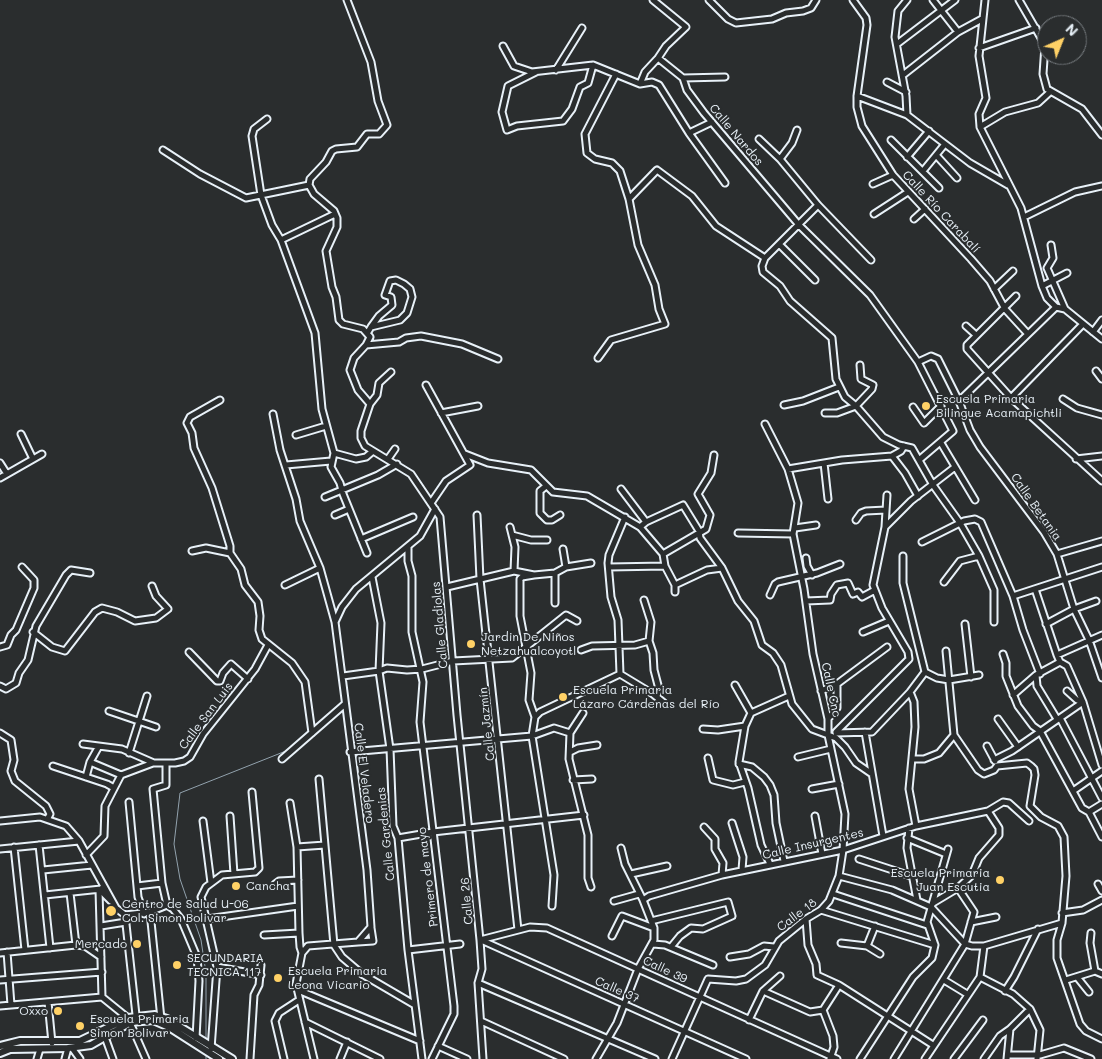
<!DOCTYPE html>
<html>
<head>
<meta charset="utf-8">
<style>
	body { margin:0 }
	#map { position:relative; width:1102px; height:1059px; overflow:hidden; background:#2a2d2e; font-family:Mali,sans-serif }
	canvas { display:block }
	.north { position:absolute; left:1037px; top:15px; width:50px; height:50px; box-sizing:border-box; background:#2a2d2e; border:1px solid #767b7f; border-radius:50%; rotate:44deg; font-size:14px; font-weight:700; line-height:20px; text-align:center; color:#e8f1f8 }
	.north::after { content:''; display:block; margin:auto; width:18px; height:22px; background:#ffd166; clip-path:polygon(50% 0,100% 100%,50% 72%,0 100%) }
</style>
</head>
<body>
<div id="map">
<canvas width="1102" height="1059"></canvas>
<div class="north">N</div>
</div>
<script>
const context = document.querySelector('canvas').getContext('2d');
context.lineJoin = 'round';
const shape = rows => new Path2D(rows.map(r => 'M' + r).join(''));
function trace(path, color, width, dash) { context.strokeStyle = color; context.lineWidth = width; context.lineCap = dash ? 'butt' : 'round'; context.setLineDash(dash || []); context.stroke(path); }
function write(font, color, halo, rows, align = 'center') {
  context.font = font + ' Mali,sans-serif'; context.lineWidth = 4; context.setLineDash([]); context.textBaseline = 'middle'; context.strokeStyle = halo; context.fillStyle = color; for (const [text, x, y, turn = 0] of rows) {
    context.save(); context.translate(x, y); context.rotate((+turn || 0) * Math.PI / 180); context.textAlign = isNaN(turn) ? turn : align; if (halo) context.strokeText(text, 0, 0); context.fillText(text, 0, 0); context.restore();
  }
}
trace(shape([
	[206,1040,206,973,201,940,180,879,174,844,180,793,291,749],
	[206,1059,206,1054]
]), '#93a3ae', 1);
const minor = shape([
	[709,0,728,19,736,23,772,19,786,13,803,11,811,8,816,0],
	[853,0,866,18,867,25,857,96,857,107,862,126,893,175,971,259,990,281,1005,309,1027,333],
	[907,0,898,11,895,37,906,96,907,115],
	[933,0,958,32],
	[985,0,979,56,986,98,979,114,980,127,1021,208,1042,286,1047,298,1056,307],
	[1019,0,1045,45,1043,74,1047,89,1082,109,1102,135],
	[897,44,955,0],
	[503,46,514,66,532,72,593,65,640,84,652,82,659,85,689,133,725,183],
	[979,48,1036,28],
	[658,58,683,78,687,90,704,113,799,225,870,295,918,362,953,431,919,460],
	[556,70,582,28],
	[536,72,508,86,502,112,507,130,517,126,563,121,572,109,580,87,588,83,593,65],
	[903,75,958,32,982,19],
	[683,78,725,77],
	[887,82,906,92],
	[640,84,645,72,658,58,666,46,686,27,653,0],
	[857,96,907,115,970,163,1008,185],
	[267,119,254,129,252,136,261,195,272,225,281,240,315,333,322,409,334,453,331,467,340,483,343,494,367,553],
	[980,127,1005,112,1038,103,1050,92],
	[689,133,712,122],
	[759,139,780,159,818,205,871,260],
	[891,140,939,188],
	[163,150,200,174,246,198,309,185],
	[936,155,957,178],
	[907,157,929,131],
	[780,159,792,143,797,130],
	[923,171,945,144],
	[873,184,893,175],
	[309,185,314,194,334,211,337,218,337,227,326,251,332,287,336,297,339,320,343,324,363,329,370,337,366,345,354,358,350,370,358,390,370,404,361,431,361,438,365,446,411,474,440,517,457,715,480,940,482,969,478,983,483,1059],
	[309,185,310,179,326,162,332,151,336,149,357,147,367,134,379,134,387,125,378,101,371,62,347,0],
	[629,199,657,170,692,196,716,226,765,258],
	[818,205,765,258,762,266,763,272,780,286,790,301,832,338,836,379,845,397,856,406,883,437,899,445,912,448,933,485,960,523,979,556,994,590,994,622],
	[874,214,908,192],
	[1024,217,1075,192,1102,186],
	[914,219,925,209],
	[281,240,335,214],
	[779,244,815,280],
	[1051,245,1053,258,1047,268,1065,309],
	[1042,286,1067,273],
	[994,289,1013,271],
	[1016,296,967,345,967,349,1011,398,1102,481],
	[1056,307,1065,309,1102,339],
	[966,326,976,335],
	[368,332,371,327,400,320,407,313,412,297,410,289,404,284,396,280,390,281,385,295,391,297,392,305,379,316,371,327],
	[1093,332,1102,320],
	[366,345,399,342,406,338,421,336,462,344,498,359],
	[598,358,611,340,665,324,659,309,655,285,638,245,629,199,620,171,612,163,595,159,587,153,585,134,616,74],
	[918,362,931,356,938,359,959,401,970,430,980,447,1044,532,1057,554,1074,609,1089,640,1102,678],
	[1096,371,1102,379],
	[426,385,470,465,446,481,431,503],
	[1011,398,1083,324],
	[1063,399,1077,408,1102,415],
	[220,400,190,417,187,423,192,433,194,448,212,488,230,546,230,553,241,569,245,585,258,602,260,616,259,630,262,639,292,663,305,682,312,733],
	[959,401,1056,307],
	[370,404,377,395,379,383,391,372],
	[784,405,803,401,839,387],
	[913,407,924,423,941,406],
	[441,413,478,406],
	[825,413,837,413,856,406,872,389,873,385,861,379,860,365],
	[273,414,280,450,296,499,300,521,320,568,335,622],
	[21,434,33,459],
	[296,435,326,426],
	[941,443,975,500],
	[334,453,356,459,366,457,373,451],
	[465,454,488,463,531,470,553,492,587,496,640,527,663,554],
	[892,456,905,473,918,496],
	[388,459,395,449],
	[1076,459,1102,456],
	[0,463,7,474],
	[824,463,828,499],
	[286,465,331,461],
	[788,469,842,460,892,456,901,451,904,446],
	[0,478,42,454],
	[546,486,540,491,540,513,547,520,552,520,560,515],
	[621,489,646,522],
	[325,497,378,475,397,464],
	[335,515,349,509],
	[477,515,480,579,518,930],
	[856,520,861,513,866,511,886,510],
	[510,527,515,547,514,571],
	[640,527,646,522,683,505,699,531,700,538,722,568,738,601,754,621,762,645,773,653,781,665,792,704,812,729,836,738,845,747,856,763,872,774],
	[885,527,887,495],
	[795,528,816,525],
	[738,533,793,534],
	[512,535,531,540,547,540],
	[361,539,413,517],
	[922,542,964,521,975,519,981,522,1013,596,1023,630,1040,674],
	[408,547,408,561,412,576,412,632,423,682,420,722,454,1006,454,1014,432,1059],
	[563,549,566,567],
	[192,551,206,548,230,553],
	[1057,554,1102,541],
	[903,556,903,583,925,672],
	[806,558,807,566,812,575],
	[566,567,591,563],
	[609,567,665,566],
	[555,573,555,603],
	[534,575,522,577,520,579,520,616,531,673,529,700,535,717],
	[372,577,381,623,379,671,390,749,393,826,398,838,408,950,422,1059],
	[944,582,960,561,979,556],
	[285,585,320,568],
	[675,585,707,570,722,568],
	[447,587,514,571,534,575,555,573,566,567],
	[1035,589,1057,655,1060,662,1067,666,1083,702,1102,765],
	[675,592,675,585,665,566,663,554,706,529,710,515,698,494,711,473,714,455],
	[770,595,775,584,778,582,817,573,840,564],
	[1013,596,1102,567],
	[644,600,651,622,649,641,653,653,654,670,659,689,657,696],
	[806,601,830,600,831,594,837,585,848,583,853,594,858,592,862,597,875,590],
	[965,624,971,677],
	[1046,624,1074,609,1096,601],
	[33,632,52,647,65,651,95,612,102,608,117,612,135,621,156,618,168,609,156,596,152,586],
	[863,632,889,621],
	[0,647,7,645,11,635,16,630,34,588,34,580,22,567],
	[581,650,592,646,635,645,649,641],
	[946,651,954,735,978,770,984,774,994,770,997,766,1027,763,1031,766,1034,769,1035,775,1030,806,1041,817,1058,826,1064,837,1066,876,1062,923,1057,940,1057,958,1080,1024,1086,1031,1102,1039],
	[189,652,217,681,220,681,223,673,231,664,248,679],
	[1003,654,1006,663,1006,676,1018,706,1033,726,1040,731,1082,808,1089,812,1102,804],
	[1057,655,1102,635],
	[925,672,937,678,949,680,979,675],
	[620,674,618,620,611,597,608,563,609,555,625,517],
	[620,674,653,694,664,703],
	[1036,675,1037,686,1057,719],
	[343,676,379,671,387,668,407,670,422,669,453,661,512,658,566,615,577,621],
	[735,685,751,713],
	[0,686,6,689,16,683,19,673,28,660,36,626,66,575,71,570,90,573],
	[821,691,837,684,887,647],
	[1067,691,1077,700,1083,702],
	[910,692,914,702,915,727,909,789,916,826],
	[1013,695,1036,675,1060,662],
	[109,711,156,727],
	[751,713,789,696],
	[535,717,532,736,554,875,552,906],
	[535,717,540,712,620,674],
	[1060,718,1102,798],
	[828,719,837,708,837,684],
	[998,719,1018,747],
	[745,726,739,762,748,788,761,845,770,864],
	[703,729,718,730,745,726,751,713],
	[836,732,909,659,908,652,882,608,873,585,885,527,911,501,955,467],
	[865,732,883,836],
	[0,733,11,740,14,760,11,771,15,781,46,806,50,814,48,818],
	[570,733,569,759,588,835,588,878,591,887],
	[570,733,583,713],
	[836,733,872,732,910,692,925,672],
	[83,744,122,749,154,763,175,763,184,761,190,757,203,734,255,669,268,645],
	[987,746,995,761],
	[350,752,532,736,554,728,570,733],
	[570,752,578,748,597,745],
	[129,753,147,696],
	[798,757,831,749],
	[708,758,713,780,733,785,745,782],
	[282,759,345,704],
	[913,759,924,759,939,753,954,735],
	[994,760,1012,751,1083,702],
	[90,762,99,746],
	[166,764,166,785,153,789,162,883,167,905],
	[739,764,752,767,764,777,770,785,774,795,776,823,784,861],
	[53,766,107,784,114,788],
	[86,777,90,762,121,775],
	[319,779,334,945,342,957,362,974,415,1005],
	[573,780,592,779],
	[812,789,839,784],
	[1073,791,1102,771],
	[129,802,138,897,144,914],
	[290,803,297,847,299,933,300,947,302,953,296,984,314,1059],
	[1089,812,1102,837],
	[230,816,234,874],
	[815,816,822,854],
	[0,821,40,817,66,826,79,841,116,908,125,915,150,912,167,905,173,909,181,919,197,957,199,981,196,1038],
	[203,821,211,883],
	[732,823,743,857,742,870],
	[704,827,715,839,715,849,723,863,722,875],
	[909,828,907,848,917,900],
	[398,838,433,832,584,815],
	[907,838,946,854],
	[39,845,50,948],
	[14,847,25,950],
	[297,847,325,845],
	[0,849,79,841],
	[86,855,104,836,105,806,121,775,153,763],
	[859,859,911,876],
	[43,870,92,865],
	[631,874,667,866],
	[839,876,892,890,931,907,965,944,972,946,984,946,1062,923],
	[275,884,279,881,298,880],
	[1098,884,1102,891],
	[137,886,162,883],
	[102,888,104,894,111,901],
	[99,890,102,997,128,1018,146,1059],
	[70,893,76,945],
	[833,894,927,925],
	[45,895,101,889],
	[643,900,649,896,722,875,843,850,916,826,988,811,1003,802,1009,803,1029,821],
	[614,901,639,894],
	[933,903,958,888,972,875,979,858,999,835,999,828,988,811],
	[821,910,935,945],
	[150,912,161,1019],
	[1062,913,1083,910,1102,900],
	[125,915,136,1015],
	[207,919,298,906],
	[806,919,808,945,816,964,817,975,839,985,933,1045],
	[651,921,728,902,732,916,703,929,691,928,680,936,671,947],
	[971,922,996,917],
	[101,926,126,922],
	[1091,933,1090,943,1095,971],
	[264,935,299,933],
	[612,936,622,916,654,928],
	[480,940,530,927,547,928,837,1059],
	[481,940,746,1059],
	[358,942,373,941,371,928],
	[841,943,867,946,880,954],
	[653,944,665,945,713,965],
	[867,946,875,926],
	[408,950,460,944],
	[7,952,11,1005],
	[0,953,76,945,85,946,101,957],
	[302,953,308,946,358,942,371,927,367,870,335,622,342,607,356,589,420,536,435,509],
	[730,957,749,954,764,946,774,947],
	[217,967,261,975],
	[980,977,1013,994,1030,1009,1040,1030,1037,1059],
	[1077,977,1089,992],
	[0,980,102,972],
	[944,980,967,994],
	[1066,980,1095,971,1102,974],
	[478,983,655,1059],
	[298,990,420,1041],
	[763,991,810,1012,823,1010],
	[1005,991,1014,977,1038,929],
	[48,1002,52,1043],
	[0,1006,102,997],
	[823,1010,833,1036,834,1047,830,1059],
	[823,1010,839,985],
	[749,1020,763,991,780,976],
	[481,1021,564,1059],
	[305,1022,380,1059],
	[105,1037,113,1059],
	[438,1046,467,1059],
	[72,1048,80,1059],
	[211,1049,217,967,201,897,206,887,222,875,255,872,259,868,252,792],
	[1008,1055,1040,1055,1064,1048,1091,1059],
	[37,1059,40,1049],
	[65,1059,68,1048],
	[250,1059,254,995,259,985,261,965],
	[284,1059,275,1021,279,1013,299,1000],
	[340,1059,347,1042],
	[596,1059,617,1023,638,969,654,940,654,928,643,900,625,864,621,848],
	[672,1059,708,979,736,981,746,979,765,965,779,941,806,919,821,910,829,901,839,876,843,850,845,814,828,735,828,719,813,654,804,589,793,534,798,503,788,469,765,424],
	[860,1059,913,977,932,958,935,945,927,922,948,849],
	[894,1059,965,944,974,912,958,888],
	[925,1059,980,977,984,946],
	[954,1059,983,1020],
	[984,1059,1000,1036,1010,1029],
	[1007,1059,1010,1029,1030,1009]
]);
const major = shape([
	[0,1046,20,1041,80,1041,128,1018,155,1015,167,1019,232,1059],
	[0,1053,10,1049,68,1048,91,1045,131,1022,153,1020,169,1027,219,1059]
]);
trace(minor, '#e8f1f8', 9);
trace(major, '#e8f1f8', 10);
trace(minor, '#2a2d2e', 5);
trace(major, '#2a2d2e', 6);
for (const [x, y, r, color] of [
	[926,406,5,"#ffd166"],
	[471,644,5,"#ffd166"],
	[563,697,5,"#ffd166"],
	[1000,880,5,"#ffd166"],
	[236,886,5,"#ffd166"],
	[111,911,6,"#ffd166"],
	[137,944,5,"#ffd166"],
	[177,965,5,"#ffd166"],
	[278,978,5,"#ffd166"],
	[58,1011,5,"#ffd166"],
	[80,1026,5,"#ffd166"]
]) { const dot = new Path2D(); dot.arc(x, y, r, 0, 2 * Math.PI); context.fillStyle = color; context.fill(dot); trace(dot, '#2a2d2e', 2); }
write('12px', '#e8f1f8', '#2a2d2e', [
	["Calle Nardos",736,135,50],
	["Calle Río Carabalí",941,212,47],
	["Calle Betania",1036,507,55],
	["Calle Gladiolas",440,625,-95],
	["Calle Cnc",831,690,78],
	["Calle San Luis",206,716,-53],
	["Calle Jazmín",487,724,-96],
	["Calle El Veladero",364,773,83],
	["Calle Gardenias",386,834,-96],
	["Calle Insurgentes",813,844,-13],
	["Primero de mayo",428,877,-97],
	["Calle 26",467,901,-95],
	["Calle 18",797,915,-37],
	["Calle 39",665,970,25],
	["Calle 37",617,990,24]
]);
write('12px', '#e8f1f8', '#2a2d2e', [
	["Escuela Primaria",936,399],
	["Bilingue Acamapichtli",936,413],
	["Jardin De Niños",481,637],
	["Netzahualcoyotl",481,651],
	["Escuela Primaria",573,690],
	["Lázaro Cárdenas del Río",573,704],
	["Escuela Primaria",990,873,"right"],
	["Juan Escutia",990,887,"right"],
	["Cancha",246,886],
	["Centro de Salud U-06",122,904],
	["Col. Simon Bolivar",122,918],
	["Mercado",127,944,"right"],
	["SECUNDARIA",187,958],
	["TECNICA 117",187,972],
	["Escuela Primaria",288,971],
	["Leona Vicario",288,985],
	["Oxxo",48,1011,"right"],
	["Escuela Primaria",90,1019],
	["Simon Bolivar",90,1033]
], 'left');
</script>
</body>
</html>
